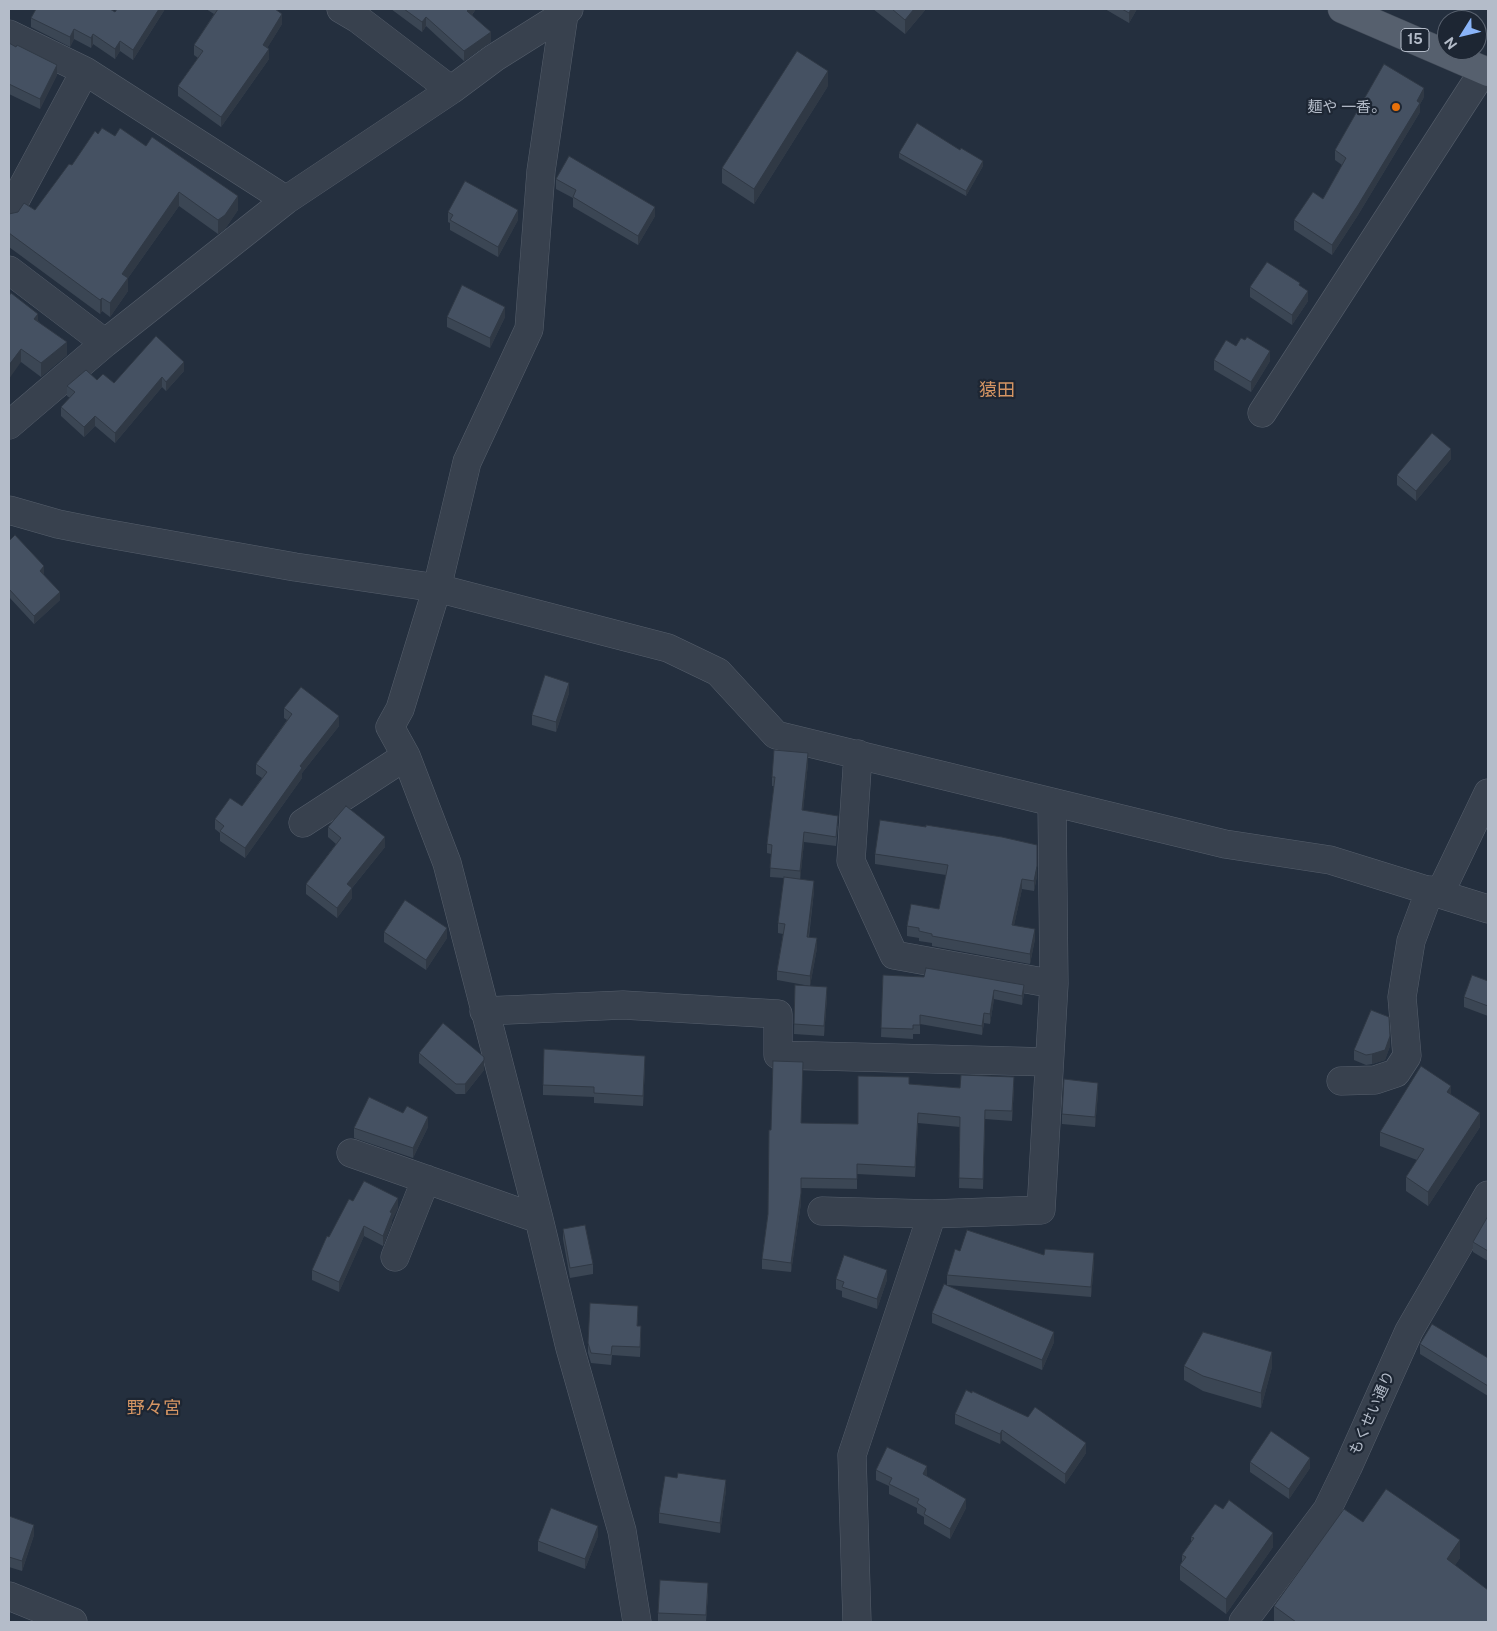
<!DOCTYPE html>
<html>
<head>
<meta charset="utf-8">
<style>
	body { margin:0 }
	#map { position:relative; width:1497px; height:1631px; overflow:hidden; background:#242f3e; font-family:"Public Sans",sans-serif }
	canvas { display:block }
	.frame { position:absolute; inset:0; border:10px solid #b4bcc9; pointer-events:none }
	.north { position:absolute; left:1437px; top:10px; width:50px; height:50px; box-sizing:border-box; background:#1d2633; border:1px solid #59626f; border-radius:50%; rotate:234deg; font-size:14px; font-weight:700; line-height:20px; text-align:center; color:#b4bcc9 }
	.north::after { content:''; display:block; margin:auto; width:18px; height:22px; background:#8ab4f8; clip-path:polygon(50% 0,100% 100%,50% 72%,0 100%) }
</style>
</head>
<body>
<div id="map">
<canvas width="1497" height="1631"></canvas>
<div class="frame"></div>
<div class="north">N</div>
</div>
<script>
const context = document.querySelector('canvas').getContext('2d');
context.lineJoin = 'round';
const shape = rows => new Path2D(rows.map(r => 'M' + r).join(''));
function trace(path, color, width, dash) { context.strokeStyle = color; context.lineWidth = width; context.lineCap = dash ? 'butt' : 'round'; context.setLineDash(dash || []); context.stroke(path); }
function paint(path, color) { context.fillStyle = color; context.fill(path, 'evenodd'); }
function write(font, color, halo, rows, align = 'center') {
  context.font = font + ' "Public Sans","Noto Sans JP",sans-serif'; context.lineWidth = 4.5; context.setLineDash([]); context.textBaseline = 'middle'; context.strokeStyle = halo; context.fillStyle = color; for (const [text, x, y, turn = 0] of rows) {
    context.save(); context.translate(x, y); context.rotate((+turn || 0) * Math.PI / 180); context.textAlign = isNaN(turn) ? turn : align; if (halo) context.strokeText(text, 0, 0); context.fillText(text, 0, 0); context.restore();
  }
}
const minor = shape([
	[341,9,358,19,451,90],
	[569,9,564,14,541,171,529,329,467,462,437,588,400,709,390,727,406,756,447,863,539,1219,570,1348,622,1531,637,1622],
	[9,34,85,71,286,200],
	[9,212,85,71],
	[9,270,105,343],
	[1262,413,1484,70],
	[9,425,105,343,286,200,451,90,494,58,564,14],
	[9,510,58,524,98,532,295,567,437,588,668,648,718,672,776,735,1225,844,1330,860,1488,909],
	[858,754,851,861,894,955,1054,984],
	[303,823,406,756],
	[1440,893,1488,793],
	[484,1011,623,1005,778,1014,778,1055,1049,1062],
	[1341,1081,1375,1080,1396,1073,1407,1056,1402,997,1411,941,1430,890],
	[351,1153,539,1219],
	[822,1211,932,1214,1041,1210,1054,984,1052,803],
	[395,1257,426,1179],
	[9,1596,73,1622],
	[857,1622,852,1455,932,1214],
	[1243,1622,1327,1510,1348,1467,1409,1331,1488,1195]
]);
const major = shape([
	[1342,9,1488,72]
]);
trace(minor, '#565f6c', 29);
trace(major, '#414a57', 29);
trace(minor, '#38414e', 28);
trace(major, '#56606e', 28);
paint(shape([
	[165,9,133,60,120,51,115,59,93,44,91,48,74,39,70,47,31,27,31,18],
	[206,9,275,9,282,24,267,48,269,59,221,127,178,96,178,86,198,58,194,55,194,45,214,14],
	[391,9,476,9,472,15,491,42,464,61,426,26,422,32],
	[873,9,926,9,905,34],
	[1105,9,1137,9,1129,23],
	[9,43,57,75,40,109,9,94],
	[828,86,754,204,722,183,722,168],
	[1424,97,1420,104,1420,112,1358,215,1332,255,1294,230,1294,220,1323,199,1342,165,1335,160,1335,150],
	[98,134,115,136,238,210,225,229,218,234,179,206,128,278,128,291,110,317,102,311,100,314,9,247,9,214,35,210],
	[899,153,983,166,966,196,899,158],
	[556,179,655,216,638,245,573,207,573,198,556,189],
	[448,212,518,220,498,257,450,230,450,223,448,222],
	[1300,286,1308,301,1292,325,1250,297,1250,287],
	[9,296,38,321,67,355,41,377,21,362],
	[447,317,505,317,490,348,447,327],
	[1236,346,1270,361,1251,392,1214,370,1214,360],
	[184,371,166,391,162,387,115,443,95,426,84,437,61,416,61,407,70,398,67,396,67,386,114,383],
	[1451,459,1416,501,1397,485,1397,475],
	[9,541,44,575,60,600,34,624,9,597],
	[569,693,556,732,532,725,532,715],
	[284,708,339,726,302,773,302,778,245,858,220,841,220,833,215,829,215,819,242,806,262,778,256,774,256,764,287,720,284,718],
	[808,763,803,810,838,826,836,846,804,842,800,880,814,891,809,937,817,948,810,986,777,980,777,971,783,934,778,933,778,923,784,878,770,877,771,854,767,853,767,844,774,786,772,786,772,777],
	[328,827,385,847,352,888,352,898,337,918,306,894,306,884,336,844,328,837],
	[875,854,1037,876,1034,891,1022,889,1014,925,1035,939,1030,964,932,946,932,943,919,941,919,938,907,936,907,926,939,909,946,875,875,864],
	[384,932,447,938,426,970,384,942],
	[883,975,1024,994,1022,1005,994,999,990,1024,984,1023,982,1035,920,1024,920,1034,913,1034,913,1039,881,1037],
	[1488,981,1488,1016,1464,1007,1464,997],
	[795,985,827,997,824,1036,794,1034],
	[1390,1046,1385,1060,1372,1064,1366,1065,1354,1060,1354,1050],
	[419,1053,484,1070,465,1094,456,1094,419,1063],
	[645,1066,643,1106,594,1103,594,1097,543,1095,543,1085],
	[909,1084,960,1088,1014,1087,1012,1121,985,1119,983,1189,959,1188,960,1127,918,1123,915,1177,857,1174,857,1189,801,1188,801,1203,791,1272,762,1269,762,1259,768,1214,771,1130,802,1123,858,1124],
	[1098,1093,1095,1127,1062,1124,1062,1114],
	[1451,1095,1480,1127,1428,1206,1406,1191,1406,1177,1417,1160,1380,1146,1380,1132],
	[428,1127,413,1158,354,1138,354,1128],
	[353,1201,398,1208,392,1220,392,1223,383,1246,364,1236,339,1292,312,1280,312,1270,329,1237],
	[1488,1216,1488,1261,1473,1252,1473,1242],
	[563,1229,593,1264,593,1274,570,1278,563,1239],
	[960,1251,1044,1255,1094,1263,1091,1297,947,1285,947,1275],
	[836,1279,887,1280,877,1309,842,1297,842,1291,836,1289],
	[932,1313,1054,1342,1042,1370,932,1323],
	[638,1316,637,1326,641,1336,640,1357,612,1355,611,1365,591,1363,588,1353,588,1343],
	[1420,1344,1488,1358,1488,1396,1420,1354],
	[1184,1366,1272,1367,1261,1408,1203,1391,1184,1380],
	[955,1414,1086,1453,1065,1484,1002,1440,1000,1444,955,1424],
	[1250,1462,1310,1468,1289,1499,1250,1472],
	[876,1470,927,1476,966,1508,950,1539,924,1524,924,1517,917,1513,917,1508,889,1494,889,1486,876,1480],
	[677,1478,726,1490,720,1533,659,1523,659,1513],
	[9,1516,34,1535,22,1571,9,1567],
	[1363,1522,1460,1558,1455,1565,1488,1622,1274,1622,1274,1606],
	[598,1536,585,1569,538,1551,538,1541],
	[1191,1537,1273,1547,1226,1614,1180,1580,1180,1565,1182,1562,1182,1555,1191,1542],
	[708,1593,706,1622,658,1622,658,1613]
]), '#3b4654');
paint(shape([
	[159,9,165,9,133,60,133,50],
	[469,9,476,9,467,21,467,11],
	[914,9,926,9,905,34,905,20],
	[1131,9,1137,9,1129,23,1129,13],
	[282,14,282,24,263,55,263,45],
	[426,17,426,26,422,32,422,22],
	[74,29,74,39,70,47,70,37],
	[491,32,491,42,464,61,464,51],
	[93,34,93,44,91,48,91,38],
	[120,41,120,51,115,59,115,49],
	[269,49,269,59,221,127,221,117],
	[57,65,57,75,40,109,40,99],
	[828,71,828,86,754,204,754,189],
	[1424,88,1424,97,1420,104,1420,112,1358,215,1332,255,1332,245],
	[983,161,983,166,966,196,966,191],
	[179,192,179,206,128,278,128,291,110,317,110,303,122,274],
	[238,196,238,210,225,229,218,234,218,220],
	[655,207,655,216,638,245,638,236],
	[518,210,518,220,498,257,498,247],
	[1308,291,1308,301,1292,325,1292,315],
	[102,298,102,311,100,314,100,300],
	[505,307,505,317,490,348,490,338],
	[38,314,38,327,34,319],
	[67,342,67,355,41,377,41,363],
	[21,349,21,362,9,379,9,365],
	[1270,351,1270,361,1251,392,1251,382],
	[184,362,184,371,166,391,166,382],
	[162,377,162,387,115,443,115,433],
	[95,416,95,426,84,437,84,427],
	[1451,449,1451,459,1416,501,1416,491],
	[44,566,44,575,40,571],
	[60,592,60,600,34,624,34,616],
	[569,683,569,693,556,732,556,722],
	[339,716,339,726,302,773,302,778,245,858,245,848,300,766],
	[808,753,808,763,802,820,802,810],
	[804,832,804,842,800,880,800,871],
	[385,837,385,847,347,894,347,884],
	[1037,866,1037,876,1034,891,1034,881],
	[1022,879,1022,889,1012,935,1012,925],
	[814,881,814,891,807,947,807,937],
	[352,888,352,898,337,918,337,908],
	[447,928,447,938,426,970,426,960],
	[1035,929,1035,939,1030,964,1030,954],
	[817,938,817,948,810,986,810,976],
	[1024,985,1024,994,1022,1005,1022,996],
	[827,987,827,997,824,1036,824,1026],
	[994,990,994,999,990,1024,990,1014],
	[984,1013,984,1023,982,1035,982,1026],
	[1390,1036,1390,1046,1385,1060,1372,1064,1372,1054],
	[645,1056,645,1066,643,1106,643,1096],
	[484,1060,484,1070,465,1094,465,1084],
	[1014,1077,1014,1087,1012,1121,1012,1111],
	[1098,1083,1098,1093,1095,1127,1095,1117],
	[1451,1086,1451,1100,1447,1092],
	[1480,1113,1480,1127,1428,1206,1428,1192],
	[428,1117,428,1127,413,1158,413,1148],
	[801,1178,801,1203,791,1272,791,1263],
	[398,1198,398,1208,392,1220,392,1223,383,1246,383,1236,390,1212],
	[364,1226,364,1236,339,1292,339,1282],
	[1094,1253,1094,1263,1091,1297,1091,1287],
	[887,1270,887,1280,877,1309,877,1299],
	[1054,1332,1054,1342,1042,1370,1042,1360],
	[1272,1352,1272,1367,1261,1408,1261,1393],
	[1002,1430,1002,1440,1000,1444,1000,1434],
	[1086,1443,1086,1453,1065,1484,1065,1474],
	[1310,1458,1310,1468,1289,1499,1289,1489],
	[927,1466,927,1476,923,1474],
	[726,1480,726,1490,720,1533,720,1523],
	[966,1499,966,1508,950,1539,950,1529],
	[34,1525,34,1535,22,1571,22,1561],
	[598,1526,598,1536,585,1569,585,1559],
	[1273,1533,1273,1547,1226,1614,1226,1599],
	[1460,1540,1460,1558,1447,1577,1447,1559]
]), '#303945');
const building = shape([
	[36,9,110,9,115,12,117,9,159,9,133,50,120,41,115,49,93,34,91,38,74,29,70,37,31,18,36,9],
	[218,9,275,9,282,14,263,45,269,49,221,117,178,86,203,51,194,45,218,9],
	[404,9,469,9,467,11,491,32,464,51,426,17,422,22,404,9],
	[892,9,914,9,905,20,892,9],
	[1122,9,1131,9,1129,13,1122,9],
	[9,43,16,47,17,45,57,65,40,99,9,84,9,43],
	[797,51,828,71,754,189,722,168,797,51],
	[1384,64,1424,88,1417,101,1420,103,1358,205,1332,245,1294,220,1313,192,1323,199,1346,158,1335,150,1384,64],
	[917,123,960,150,961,148,983,161,966,191,899,153,917,123],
	[102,128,115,136,120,128,146,146,152,137,238,196,225,215,218,220,179,192,122,274,128,278,110,303,102,298,100,300,9,233,9,214,18,212,24,203,35,210,69,164,72,165,95,131,98,134,102,128],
	[569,156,655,207,638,236,573,197,576,190,556,179,569,156],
	[465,181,518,210,498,247,450,220,453,215,448,212,465,181],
	[1267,262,1300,283,1299,285,1308,291,1292,315,1250,287,1267,262],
	[462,285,505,307,490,338,447,317,462,285],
	[11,293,38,314,34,319,67,342,41,363,21,349,9,365,9,296,11,293],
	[156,336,184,362,166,382,162,377,115,433,95,416,84,427,61,407,75,392,67,386,86,370,97,380,103,374,114,383,156,336],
	[1247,337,1270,351,1251,382,1214,360,1226,340,1236,346,1241,338,1245,340,1247,337],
	[1432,433,1451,449,1416,491,1397,475,1432,433],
	[15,535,44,566,40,571,60,592,34,616,9,589,9,541,15,535],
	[545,675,569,683,556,722,532,715,545,675],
	[301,687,339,716,300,766,302,768,245,848,220,831,224,826,215,819,230,798,242,806,267,772,256,764,292,714,284,708,301,687],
	[774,750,808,753,802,810,838,816,836,837,804,832,800,871,770,868,772,845,767,844,775,777,772,777,774,750],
	[346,806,385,837,347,884,352,888,337,908,306,884,341,838,328,827,346,806],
	[880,820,926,827,926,825,1002,837,1037,845,1037,866,1034,881,1022,879,1012,925,1035,929,1030,954,932,936,932,934,919,931,919,928,907,926,911,904,939,909,948,865,875,854,880,820],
	[784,877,814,881,807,937,817,938,810,976,777,971,785,924,778,923,784,877],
	[405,900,447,928,426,960,384,932,405,900],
	[926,968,1024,985,1022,996,994,990,990,1014,984,1013,982,1026,920,1015,920,1025,913,1025,913,1029,881,1028,883,975,924,977,926,968],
	[1472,975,1488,981,1488,1006,1464,997,1472,975],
	[795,985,827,987,824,1026,794,1024,795,985],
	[1371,1010,1389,1017,1390,1036,1385,1050,1372,1054,1366,1055,1354,1050,1371,1010],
	[443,1023,484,1057,484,1060,465,1084,456,1084,419,1053,443,1023],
	[544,1049,645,1056,643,1096,594,1093,594,1087,543,1085,544,1049],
	[773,1061,803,1062,801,1123,858,1124,858,1076,909,1077,909,1084,960,1088,961,1075,1014,1077,1012,1111,985,1110,983,1179,959,1178,960,1117,918,1113,915,1167,857,1164,857,1179,801,1178,801,1193,791,1263,762,1259,768,1214,769,1130,771,1130,773,1061],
	[1421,1066,1451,1086,1447,1092,1480,1113,1428,1192,1406,1177,1424,1149,1380,1132,1421,1066],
	[1064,1079,1098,1083,1095,1117,1062,1114,1064,1079],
	[369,1097,403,1113,407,1106,428,1117,413,1148,354,1128,369,1097],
	[364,1181,398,1198,390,1212,392,1213,383,1236,364,1226,339,1282,312,1270,327,1236,329,1237,349,1199,353,1201,364,1181],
	[1488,1216,1488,1251,1473,1242,1488,1216],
	[585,1225,593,1264,570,1268,563,1229,585,1225],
	[967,1230,1044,1255,1045,1249,1094,1253,1091,1287,947,1275,955,1249,960,1251,967,1230],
	[844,1255,887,1270,877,1299,842,1287,844,1282,836,1279,844,1255],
	[944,1284,1054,1332,1042,1360,932,1313,944,1284],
	[590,1303,638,1306,637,1326,641,1326,640,1347,612,1346,611,1355,591,1353,588,1343,590,1303],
	[1432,1324,1488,1358,1488,1386,1420,1344,1432,1324],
	[1203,1332,1272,1352,1261,1393,1203,1376,1184,1366,1203,1332],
	[966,1390,972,1393,972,1391,1028,1417,1035,1407,1086,1443,1065,1474,1002,1430,1000,1434,955,1414,966,1390],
	[1271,1431,1310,1458,1289,1489,1250,1462,1271,1431],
	[887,1447,927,1466,923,1474,966,1499,950,1529,924,1514,926,1509,917,1503,919,1499,889,1484,892,1478,876,1470,887,1447],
	[678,1473,726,1480,720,1523,659,1513,665,1476,677,1478,678,1473],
	[1386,1489,1460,1540,1447,1559,1488,1590,1488,1622,1296,1622,1274,1606,1344,1509,1363,1522,1386,1489],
	[1229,1500,1273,1533,1226,1599,1180,1565,1186,1557,1182,1555,1194,1538,1191,1537,1215,1504,1223,1509,1229,1500],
	[551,1508,598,1526,585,1559,538,1541,551,1508],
	[9,1516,34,1525,22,1561,9,1557,9,1516],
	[660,1580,708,1583,706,1615,658,1613,660,1580]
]);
paint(building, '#455162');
trace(building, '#303945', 1);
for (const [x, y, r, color] of [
	[1396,107,5,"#e8710a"]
]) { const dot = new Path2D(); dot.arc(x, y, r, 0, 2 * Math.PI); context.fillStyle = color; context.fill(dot); trace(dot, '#1d2633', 2); }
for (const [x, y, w] of [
	[1415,40,28]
]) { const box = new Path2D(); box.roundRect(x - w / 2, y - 11.5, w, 23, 4); context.fillStyle = '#1d2633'; context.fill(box); trace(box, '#b4bcc9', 1); }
write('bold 14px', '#b4bcc9', null, [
	["15",1415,40]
]);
write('15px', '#b4bcc9', '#1d2633', [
	["麺や 一香。",1386,107]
], 'right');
write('15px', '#b4bcc9', '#1d2633', [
	["もくせい通り",1372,1413,-66]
]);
write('18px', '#d59563', '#1d2633', [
	["猿田",997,390],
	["野々宮",154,1408]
]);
</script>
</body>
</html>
